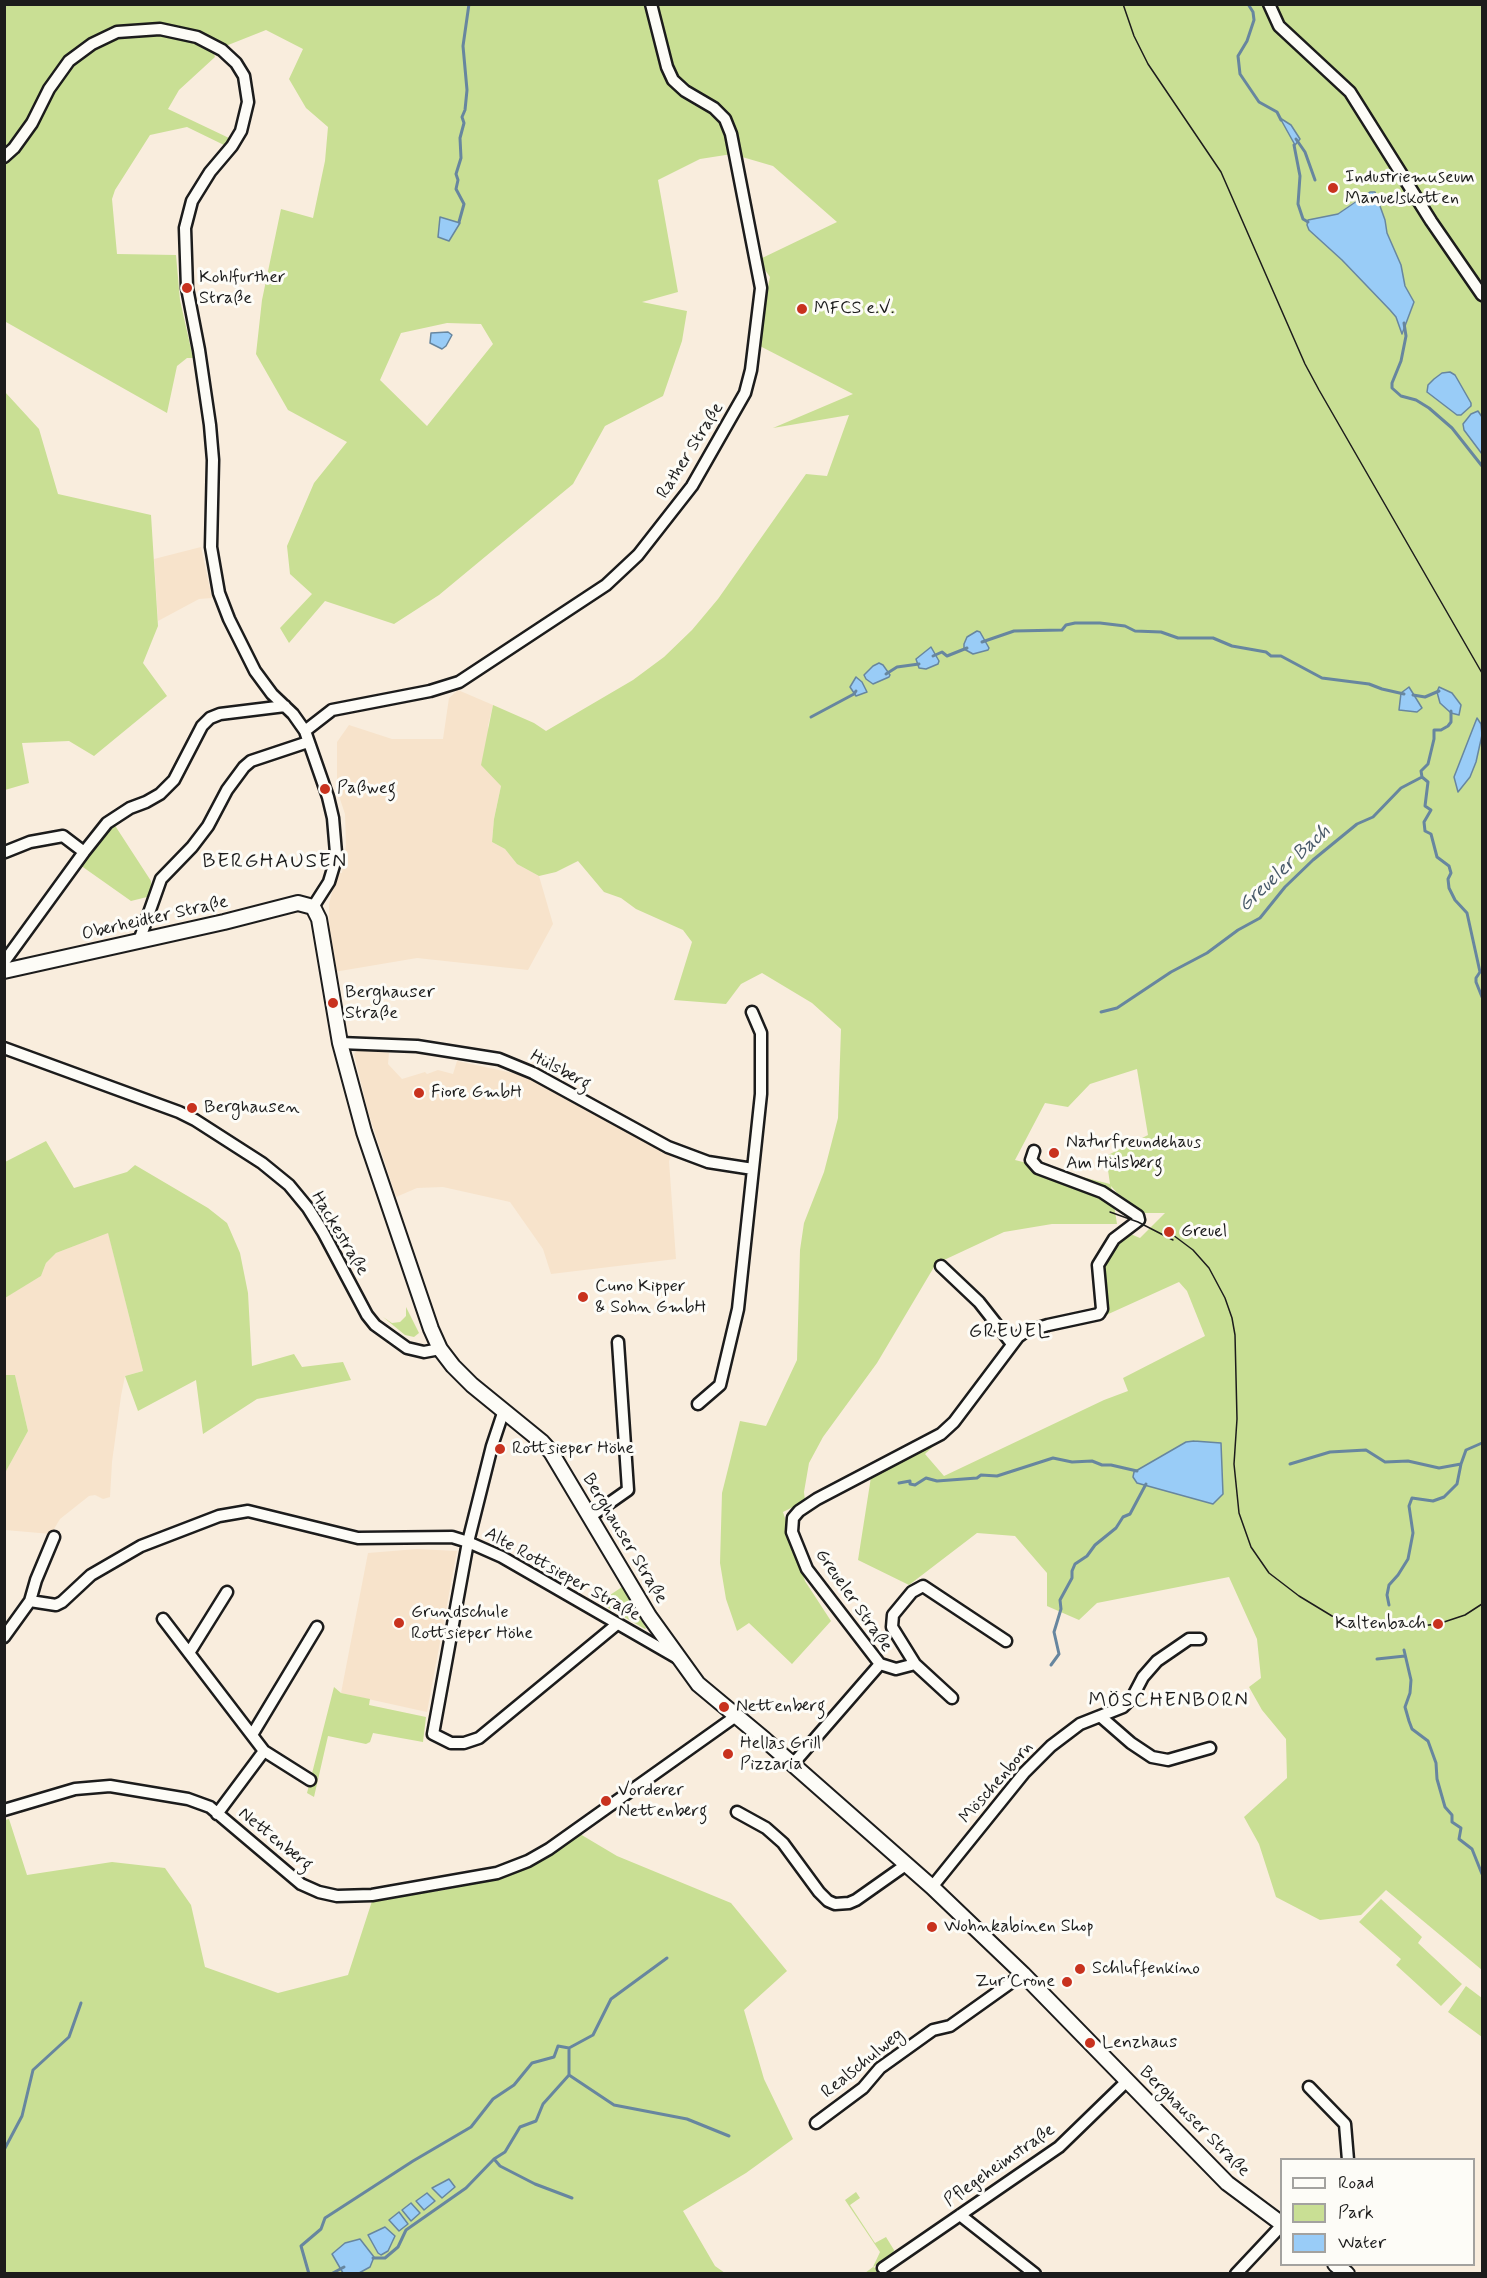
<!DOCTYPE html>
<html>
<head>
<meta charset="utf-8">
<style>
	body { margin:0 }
	#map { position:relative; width:1487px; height:2278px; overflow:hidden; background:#f9eddd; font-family:Mynerve,sans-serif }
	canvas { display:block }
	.frame { position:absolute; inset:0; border:6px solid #1c1c1c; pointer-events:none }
	.legend { position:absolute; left:1280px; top:2158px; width:195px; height:108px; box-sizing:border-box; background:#fdfcf7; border:2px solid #a3a29f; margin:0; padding:8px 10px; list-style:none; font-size:18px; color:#1c1c1c }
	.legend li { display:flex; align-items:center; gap:12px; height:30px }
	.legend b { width:30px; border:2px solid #a3a29f }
</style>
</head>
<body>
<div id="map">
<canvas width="1487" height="2278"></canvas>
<div class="frame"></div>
<ul class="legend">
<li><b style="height:8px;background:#fdfcf7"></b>Road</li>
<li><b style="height:16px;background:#c9df94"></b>Park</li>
<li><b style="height:16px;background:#99ccf7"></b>Water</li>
</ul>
</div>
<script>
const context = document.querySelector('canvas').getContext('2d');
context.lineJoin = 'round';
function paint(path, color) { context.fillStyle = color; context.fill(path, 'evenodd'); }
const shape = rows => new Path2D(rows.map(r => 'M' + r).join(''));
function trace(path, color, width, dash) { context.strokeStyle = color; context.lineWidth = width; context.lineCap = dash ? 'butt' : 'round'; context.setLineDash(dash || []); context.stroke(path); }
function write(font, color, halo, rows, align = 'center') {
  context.font = font + ' Mynerve,sans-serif'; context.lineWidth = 6; context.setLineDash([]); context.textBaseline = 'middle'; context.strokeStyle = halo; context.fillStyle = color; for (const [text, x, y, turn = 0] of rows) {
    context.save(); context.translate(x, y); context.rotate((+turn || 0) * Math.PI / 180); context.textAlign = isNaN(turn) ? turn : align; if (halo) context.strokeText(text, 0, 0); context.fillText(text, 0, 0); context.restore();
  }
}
paint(shape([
	[201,547,212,598,199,599,158,621,154,559],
	[458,690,493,705,488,726,501,786,494,819,492,842,505,849,517,864,539,876,553,924,528,970,417,958,334,972,329,931,329,904,337,873,342,873,346,845,345,814,337,790,337,742,349,725,392,739,443,739,449,698],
	[358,1049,389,1053,388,1064,402,1079,425,1072,427,1074,438,1070,453,1074,457,1061,522,1075,673,1153,669,1161,676,1259,551,1274,543,1249,510,1202,443,1187,417,1188,396,1197,368,1112,354,1054],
	[108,1232,143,1371,125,1376,121,1396,112,1462,110,1497,103,1499,95,1495,89,1496,60,1519,51,1534,5,1530,5,1473,28,1431,15,1375,5,1375,4,1298,41,1276,46,1263,56,1253],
	[417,1549,457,1551,427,1712,341,1693,368,1553]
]), '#f7e3cb');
paint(shape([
	[6,5,1482,5,1482,730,1477,719,1455,777,1458,791,1470,777,1476,762,1482,735,1482,1970,1386,1890,1361,1915,1320,1920,1276,1897,1259,1844,1244,1817,1287,1778,1286,1739,1262,1710,1249,1687,1261,1678,1257,1639,1229,1577,1097,1603,1079,1620,1047,1606,1047,1573,1015,1536,977,1533,909,1585,858,1560,871,1477,943,1437,925,1454,944,1476,1104,1400,1128,1391,1123,1378,1205,1336,1187,1291,1179,1282,1104,1316,1101,1280,1103,1265,1119,1240,1128,1233,1140,1238,1165,1213,1145,1213,1117,1193,1111,1186,1117,1224,1052,1224,1004,1232,944,1260,934,1267,877,1363,823,1437,809,1463,804,1492,805,1501,783,1512,805,1581,831,1621,792,1664,749,1623,737,1631,726,1599,720,1563,722,1493,740,1421,766,1426,797,1360,800,1250,804,1223,824,1172,838,1118,841,1029,812,1003,762,973,741,984,726,1004,674,1000,692,942,683,930,636,909,621,898,604,892,578,861,556,872,539,876,517,864,505,849,492,842,494,819,501,786,481,765,493,705,534,723,546,731,633,680,664,657,692,630,718,599,806,474,827,476,849,415,773,428,853,394,756,344,770,277,758,260,837,222,773,166,732,154,700,159,658,180,678,292,642,302,687,311,682,341,663,396,605,426,573,484,439,595,394,624,325,601,289,643,280,628,312,594,290,574,287,546,314,483,347,442,288,410,256,354,262,300,281,209,313,218,325,161,328,127,306,108,289,79,303,49,266,30,213,51,215,57,179,90,168,109,229,138,224,145,187,127,150,135,115,190,112,199,117,254,176,255,180,300,193,358,187,358,177,366,167,413,6,322,5,344,4,8],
	[1363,195,1385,220,1387,233,1401,265,1405,286,1414,302,1403,333,1396,317,1390,310,1342,260,1309,230,1308,220,1338,214],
	[447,323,481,324,493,344,427,426,380,380,401,333],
	[1137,1069,1148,1135,1106,1156,1110,1184,1015,1160,1045,1103,1068,1107,1090,1084],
	[1194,1441,1221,1444,1223,1494,1213,1504,1138,1483],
	[5,392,39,429,58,494,151,515,158,626,143,663,167,696,94,756,69,741,22,743,29,783,5,790],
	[114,824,151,881,151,896,131,901,80,865],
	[46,1141,74,1188,127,1172,135,1165,208,1208,227,1223,240,1253,248,1293,252,1366,294,1354,302,1367,343,1362,351,1380,257,1399,203,1434,196,1380,138,1411,125,1376,143,1371,108,1233,56,1253,46,1263,41,1276,5,1298,5,1162],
	[406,1307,419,1333,414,1337,405,1335,383,1317,392,1323,400,1322,406,1316],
	[5,1375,15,1375,28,1431,5,1473],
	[622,1587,646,1628,645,1629,603,1605,610,1595],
	[334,1687,341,1693,370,1699,369,1705,426,1717,423,1742,373,1733,370,1742,366,1744,328,1736,314,1797,307,1793],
	[9,1819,27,1875,112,1862,165,1868,191,1905,205,1967,278,1993,348,1975,372,1901,444,1890,495,1879,521,1869,580,1834,617,1856,731,1903,787,1971,744,2010,764,2079,793,2139,746,2173,683,2211,715,2266,725,2273,5,2274,5,1820],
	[1381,1899,1422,1937,1418,1943,1462,1984,1441,2006,1396,1965,1401,1959,1359,1922],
	[1466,1986,1482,1998,1482,2037,1448,2012],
	[856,2192,860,2198,850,2205,875,2243,886,2237,894,2250,892,2258,873,2267,887,2273,865,2273,873,2267,880,2252,845,2200]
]), '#c9df94');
const water = shape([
	[1280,118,1291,125,1300,139,1295,145,1280,118],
	[1370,192,1375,192,1385,220,1387,233,1401,265,1405,286,1414,302,1402,334,1396,317,1390,310,1342,260,1309,230,1307,225,1308,220,1338,214,1370,192],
	[440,217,460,223,449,241,438,237,440,217],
	[448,332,452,335,446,346,442,349,430,343,431,333,448,332],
	[1450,372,1455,375,1471,403,1471,406,1461,415,1457,415,1427,392,1428,385,1434,379,1442,373,1450,372],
	[1478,411,1482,417,1482,454,1464,430,1463,424,1471,414,1478,411],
	[977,631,980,632,989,648,988,650,973,654,964,649,964,644,967,637,977,631],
	[931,647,939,661,938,664,926,669,919,668,916,659,931,647],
	[879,663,883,665,890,675,889,677,873,684,866,679,864,675,873,666,879,663],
	[856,677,862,682,867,692,856,696,850,687,856,677],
	[1409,687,1422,708,1417,712,1399,710,1401,693,1409,687],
	[1439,687,1452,693,1461,705,1459,715,1451,713,1440,703,1437,692,1439,687],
	[1477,718,1481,724,1482,735,1476,762,1470,777,1458,792,1454,777,1477,718],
	[1194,1441,1221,1443,1223,1494,1213,1504,1137,1483,1133,1477,1134,1472,1186,1442,1194,1441],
	[449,2179,455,2187,442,2198,432,2188,449,2179],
	[427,2193,435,2201,424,2210,416,2201,427,2193],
	[411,2203,420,2213,411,2221,402,2210,411,2203],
	[399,2212,408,2224,399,2231,389,2220,399,2212],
	[385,2227,395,2236,388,2251,381,2255,378,2253,368,2235,385,2227],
	[360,2239,374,2257,370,2267,359,2273,343,2273,332,2254,345,2243,360,2239]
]);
paint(water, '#99ccf7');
trace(water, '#67869f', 1.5);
trace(shape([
	[1248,4,1253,12,1254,20,1247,41,1238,56,1240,74,1259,102,1277,112,1281,120],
	[1296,139,1305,152,1315,180],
	[1294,145,1300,176,1298,204,1303,219,1308,222],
	[459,222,464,204,456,189,458,180,456,174,461,158,460,138,464,123,462,117,465,110,467,90,463,46,469,4],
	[1404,323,1406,336,1401,361,1392,383,1392,388,1401,396,1416,400,1429,408,1452,428,1482,466],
	[982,642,1014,631,1062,630,1066,625,1075,623,1100,623,1125,626,1135,631,1161,632,1178,638,1213,638,1232,646,1266,652,1271,656,1281,656,1322,678,1369,684,1382,689,1404,694],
	[933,656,942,652,947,656,967,648],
	[886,674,897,667,919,664],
	[1413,695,1425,697,1439,691],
	[1451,711,1451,722,1448,726,1441,730,1434,730,1434,739,1428,764,1421,771,1422,777,1428,782,1425,806,1431,810,1424,822,1425,831,1431,834,1437,857,1449,866,1451,873,1448,879,1449,888,1455,900,1467,913,1480,972,1476,978,1476,982,1482,997],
	[811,717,854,694,856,691],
	[1101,1012,1117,1008,1171,972,1207,953,1238,930,1260,918,1285,887,1313,860,1357,824,1373,817,1401,788,1422,777],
	[1290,1464,1330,1452,1366,1450,1385,1462,1408,1461,1439,1468,1461,1464],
	[899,1483,910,1481,910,1484,915,1485,926,1478,937,1481,977,1478,981,1475,997,1476,1053,1458,1072,1462,1092,1461,1102,1465,1111,1465,1137,1471],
	[1389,1605,1387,1595,1389,1585,1398,1575,1408,1559,1413,1533,1409,1506,1412,1498,1433,1501,1444,1497,1457,1484,1461,1464,1466,1450,1482,1443],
	[1404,1650,1411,1680,1410,1693,1405,1707,1409,1721,1412,1729,1428,1741,1436,1763,1437,1779,1445,1807,1452,1815,1452,1822,1461,1828,1459,1839,1472,1849,1482,1874],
	[1377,1659,1405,1656],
	[1051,1665,1059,1654,1054,1632,1061,1609,1060,1600,1072,1578,1072,1571,1075,1564,1087,1556,1095,1545,1116,1528,1123,1517,1130,1514,1146,1484],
	[569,2075,614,2105,687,2119,729,2136],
	[4,2150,22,2116,33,2070,69,2037,81,2003],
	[494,2159,500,2166,535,2184,572,2198],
	[373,2258,385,2258,398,2247,406,2230,466,2188,494,2159,505,2152,520,2127,536,2121,543,2104,569,2075,569,2048,593,2035,611,1999,667,1958],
	[309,2274,301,2246,321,2229,325,2218,413,2161,471,2127,493,2099,514,2085,532,2063,554,2057,558,2046,569,2048],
	[331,2274,344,2267]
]), '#67869f', 3);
const minor = shape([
	[1269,4,1279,26,1350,92,1431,221,1482,295],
	[4,157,14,148,32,123,49,89,69,61,92,44,117,32,160,29,197,37,222,50,236,63,244,76,248,102,241,131,232,146,210,172,192,201,185,228,187,288,199,350,210,425,213,460,211,547,219,593,229,619,255,671,272,694,293,714,305,731,328,797,333,818,336,853,335,862,329,882,313,907],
	[305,731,332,710,430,691,459,682,606,585,638,555,692,486,745,393,751,370,761,288,731,134,725,119,714,108,685,91,673,80,667,67,651,4],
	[5,852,30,842,63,836,84,852],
	[139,941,161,879,192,847,208,826,227,790,244,767,251,761,308,742],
	[4,962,84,852,107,823,130,808,146,802,160,794,174,780,202,726,210,718,220,714,285,706],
	[752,1012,761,1033,761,1094,753,1169],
	[340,1043,417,1046,499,1059,533,1073,668,1147,708,1162,753,1169,738,1309,720,1385,698,1404],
	[4,1048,179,1112,195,1120,262,1163,289,1185,308,1208,323,1232,367,1315,375,1325,407,1348,424,1352,440,1349],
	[941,1266,979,1302,1012,1344],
	[504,1410,492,1446,468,1542,433,1734,451,1743,464,1743,479,1738,616,1625],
	[591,1516,628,1490,618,1342],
	[30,1601,56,1605,62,1602,91,1575,141,1546,219,1516,248,1511,358,1538,452,1537,468,1542,502,1557,679,1659],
	[163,1619,264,1751,217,1814],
	[4,1637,30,1601,36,1580,54,1537],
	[189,1653,227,1592],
	[880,1664,896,1669,915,1664,952,1698],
	[915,1664,892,1627,893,1615,912,1592,923,1586,1006,1641],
	[1100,1716,1131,1743,1152,1757,1168,1760,1210,1748],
	[252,1735,317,1627],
	[264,1751,310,1780],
	[793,1764,880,1664,807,1569,792,1532,793,1518,799,1511,817,1499,941,1434,954,1422,1018,1337,1025,1332,1048,1325,1099,1314,1102,1309,1098,1265,1114,1239,1139,1220,1138,1216,1102,1192,1038,1168,1031,1160,1034,1151],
	[4,1810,75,1789,110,1786,188,1799,210,1807,301,1884,319,1892,337,1896,372,1895,497,1873,528,1861,549,1849,736,1716],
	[737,1812,766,1828,783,1843,819,1892,828,1901,835,1904,849,1903,856,1900,907,1864],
	[932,1887,1024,1773,1051,1746,1080,1724,1123,1707,1132,1698,1143,1677,1157,1661,1189,1639,1200,1639],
	[1309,2087,1345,2124,1348,2160],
	[816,2123,863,2088,880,2068,933,2030,950,2026,1023,1974],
	[960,2215,1035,2274],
	[883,2268,1059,2147,1127,2081],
	[1236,2274,1282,2225]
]);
const tertiary = shape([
	[4,971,224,922,298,903,313,907,319,919,340,1043,364,1132,431,1329,440,1349,453,1366,472,1385,542,1442,551,1452,649,1616,698,1684,764,1739,932,1887,1023,1974,1227,2183,1282,2224],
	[1335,2264,1347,2274]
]);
trace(minor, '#1c1c1c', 15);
trace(tertiary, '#1c1c1c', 18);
trace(minor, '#fdfcf7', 10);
trace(tertiary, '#fdfcf7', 14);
trace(shape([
	[1123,4,1134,36,1148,64,1221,172,1305,364,1319,390,1482,673],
	[1110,1212,1138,1222,1173,1240],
	[1169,1232,1193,1250,1209,1268,1225,1298,1232,1318,1235,1335,1237,1419,1234,1464,1239,1513,1251,1547,1269,1573,1299,1596,1332,1616,1384,1630,1438,1624,1465,1615,1482,1604]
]), '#1c1c1c', 1.5);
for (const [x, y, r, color] of [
	[1333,188,6,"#c8321e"],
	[187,288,6,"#c8321e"],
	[802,309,6,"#c8321e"],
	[325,789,6,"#c8321e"],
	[333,1003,6,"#c8321e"],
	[419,1093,6,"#c8321e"],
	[192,1108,6,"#c8321e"],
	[1054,1153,6,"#c8321e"],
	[1169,1232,6,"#c8321e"],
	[583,1297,6,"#c8321e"],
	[500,1449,6,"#c8321e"],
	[399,1623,6,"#c8321e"],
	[1438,1624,6,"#c8321e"],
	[724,1707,6,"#c8321e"],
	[728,1754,6,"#c8321e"],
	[606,1801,6,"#c8321e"],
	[932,1927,6,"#c8321e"],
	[1080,1969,6,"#c8321e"],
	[1067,1982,6,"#c8321e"],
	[1090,2043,6,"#c8321e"]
]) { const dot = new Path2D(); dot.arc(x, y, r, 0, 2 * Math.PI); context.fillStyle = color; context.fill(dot); trace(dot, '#fdfcf7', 2); }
write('18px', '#1c1c1c', '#fdfcf7', [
	["Industriemuseum",1345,178],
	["Manuelskotten",1345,199],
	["Kohlfurther",199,278],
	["Straße",199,299],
	["MFCS e.V.",814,309],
	["Paßweg",337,789],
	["Berghauser",345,993],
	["Straße",345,1014],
	["Fiore GmbH",431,1093],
	["Berghausen",204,1108],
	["Naturfreundehaus",1066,1143],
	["Am Hülsberg",1066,1164],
	["Greuel",1181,1232],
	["Cuno Kipper",595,1287],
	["& Sohn GmbH",595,1308],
	["Rottsieper Höhe",512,1449],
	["Grundschule",411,1613],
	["Rottsieper Höhe",411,1634],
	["Kaltenbach",1426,1624,"right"],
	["Nettenberg",736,1707],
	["Hellas Grill",740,1744],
	["Pizzaria",740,1765],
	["Vorderer",618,1791],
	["Nettenberg",618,1812],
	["Wohnkabinen Shop",944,1927],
	["Schluffenkino",1092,1969],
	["Zur Crone",1055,1982,"right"],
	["Lenzhaus",1102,2043]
], 'left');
write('18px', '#1c1c1c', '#fdfcf7', [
	["Rather Straße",691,451,-58],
	["Oberheidter Straße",155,919,-13],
	["Hülsberg",560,1071,28],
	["Hackestraße",339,1234,59],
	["Berghauser Straße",624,1539,59],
	["Alte Rottsieper Straße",562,1575,29],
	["Greueler Straße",853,1601,55],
	["Möschenborn",997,1783,-49],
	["Nettenberg",275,1840,39],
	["Realschulweg",863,2064,-39],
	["Berghauser Straße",1194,2122,45],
	["Pflegeheimstraße",1000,2166,-35]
]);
write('italic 20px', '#485a69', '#fdfcf7', [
	["Greueler Bach",1285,869,-43]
]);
context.letterSpacing = '1.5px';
write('20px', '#1c1c1c', '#fdfcf7', [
	["GREUEL",1010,1333],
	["MÖSCHENBORN",1169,1702]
]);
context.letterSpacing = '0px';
context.letterSpacing = '1.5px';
write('21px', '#1c1c1c', '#fdfcf7', [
	["BERGHAUSEN",275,863]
]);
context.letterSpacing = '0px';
</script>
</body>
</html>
